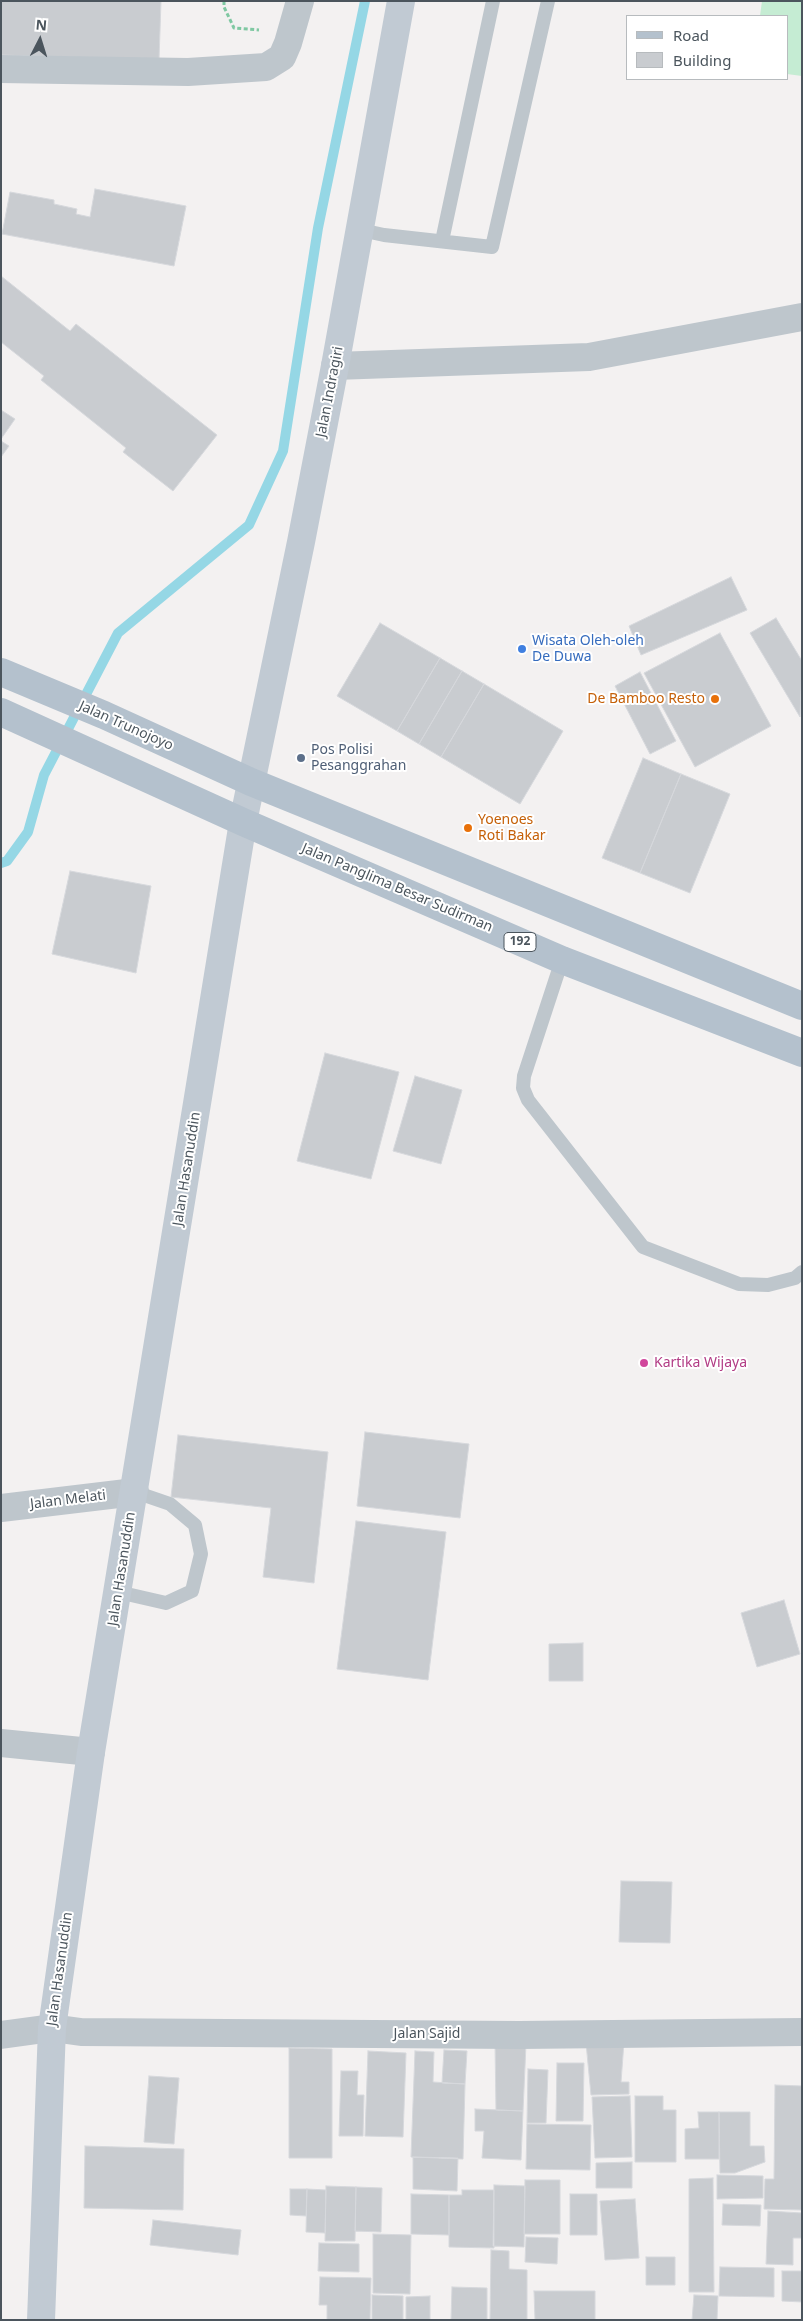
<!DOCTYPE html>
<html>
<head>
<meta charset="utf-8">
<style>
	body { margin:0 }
	#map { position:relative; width:803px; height:2321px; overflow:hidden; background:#f3f1f1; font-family:"Noto Sans",sans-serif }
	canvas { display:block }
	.frame { position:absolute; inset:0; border:2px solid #4b555d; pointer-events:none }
	.legend { position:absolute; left:626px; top:15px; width:162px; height:65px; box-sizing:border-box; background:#fff; border:1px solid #b7bbbe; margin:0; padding:6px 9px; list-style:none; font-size:15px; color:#4b555d }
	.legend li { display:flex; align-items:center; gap:10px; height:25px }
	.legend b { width:25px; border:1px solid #b7bbbe }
	.north { position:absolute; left:15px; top:15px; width:50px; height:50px; -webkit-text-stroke:4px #fff; paint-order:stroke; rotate:5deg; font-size:14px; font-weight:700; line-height:20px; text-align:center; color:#4b555d }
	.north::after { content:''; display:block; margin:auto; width:18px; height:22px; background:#4b555d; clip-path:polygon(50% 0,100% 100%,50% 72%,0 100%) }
</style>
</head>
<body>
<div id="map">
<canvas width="803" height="2321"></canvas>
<div class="frame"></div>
<ul class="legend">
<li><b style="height:6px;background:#b4c1cd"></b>Road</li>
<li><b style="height:14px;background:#c9ccd0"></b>Building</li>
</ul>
<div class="north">N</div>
</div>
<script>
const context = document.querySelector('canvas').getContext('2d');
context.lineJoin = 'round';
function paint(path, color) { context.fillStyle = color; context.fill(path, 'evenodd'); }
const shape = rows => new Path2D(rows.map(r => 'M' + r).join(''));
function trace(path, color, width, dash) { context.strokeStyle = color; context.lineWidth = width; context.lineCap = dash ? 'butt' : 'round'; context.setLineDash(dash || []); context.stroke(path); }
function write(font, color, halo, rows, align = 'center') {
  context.font = font + ' "Noto Sans",sans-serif'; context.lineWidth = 4; context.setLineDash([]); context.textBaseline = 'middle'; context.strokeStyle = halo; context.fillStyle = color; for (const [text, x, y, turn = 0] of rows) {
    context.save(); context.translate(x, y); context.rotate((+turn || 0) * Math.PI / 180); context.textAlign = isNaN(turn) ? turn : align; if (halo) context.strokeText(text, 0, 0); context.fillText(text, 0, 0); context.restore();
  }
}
paint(shape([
	[762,1,802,1,802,76,787,74,787,16,760,16]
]), '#c5ecd3');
trace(shape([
	[1,863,7,861,28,832,44,775,118,633,249,525,283,451,318,228,365,1]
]), '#95d7e5', 10);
const building = shape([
	[1,1,161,1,159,60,1,55,1,1],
	[95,189,186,206,174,266,2,234,10,192,54,200,54,204,77,209,76,214,90,217,95,189],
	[1,276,70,331,76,324,217,435,173,491,123,452,126,448,41,380,44,376,1,342,1,276],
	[1,410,15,419,1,439,1,410],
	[1,441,9,446,1,457,1,441],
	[731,577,747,610,641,655,629,626,731,577],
	[776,618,802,661,800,717,750,633,776,618],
	[380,623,440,658,397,731,337,696,380,623],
	[720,633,771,726,695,767,644,673,720,633],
	[440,658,462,671,419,744,397,731,440,658],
	[462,671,484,684,441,757,419,744,462,671],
	[640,672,676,741,650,754,615,686,640,672],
	[484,684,563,731,520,804,441,757,484,684],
	[643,758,681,774,640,873,602,858,643,758],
	[681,774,730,794,690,893,640,873,681,774],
	[70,871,151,886,136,973,52,954,70,871],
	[325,1053,399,1072,371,1179,297,1161,325,1053],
	[415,1076,462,1090,441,1164,393,1151,415,1076],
	[365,1432,469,1444,460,1518,357,1506,365,1432],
	[178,1435,328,1452,314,1583,263,1577,271,1508,171,1497,178,1435],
	[356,1521,446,1532,428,1680,337,1669,356,1521],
	[784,1600,800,1654,757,1667,741,1613,784,1600],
	[583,1643,583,1681,549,1681,549,1644,583,1643],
	[621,1881,672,1882,670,1943,619,1942,621,1881],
	[624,2042,621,2082,629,2082,629,2094,591,2095,586,2043,624,2042],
	[495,2043,526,2044,523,2111,496,2110,495,2043],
	[289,2048,332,2049,332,2158,289,2158,289,2048],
	[444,2050,467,2051,465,2084,442,2083,444,2050],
	[368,2051,406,2053,403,2137,365,2136,368,2051],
	[415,2051,434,2052,433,2082,465,2084,463,2159,411,2157,415,2051],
	[557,2063,584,2063,583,2121,556,2121,557,2063],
	[528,2069,548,2070,546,2123,527,2123,528,2069],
	[341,2071,358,2071,357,2095,364,2095,363,2136,339,2136,341,2071],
	[149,2076,179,2078,174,2144,144,2142,149,2076],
	[775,2085,802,2086,802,2210,764,2209,765,2179,774,2179,775,2085],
	[630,2096,632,2157,595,2158,592,2097,630,2096],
	[635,2096,663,2096,663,2110,676,2110,676,2162,635,2162,635,2096],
	[475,2109,523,2111,521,2160,482,2158,484,2131,475,2131,475,2109],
	[698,2112,719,2112,719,2159,685,2159,685,2129,699,2128,698,2112],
	[719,2112,750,2112,750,2146,764,2146,765,2162,735,2173,720,2173,719,2112],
	[527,2124,591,2125,590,2170,526,2169,527,2124],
	[85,2146,184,2149,183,2210,84,2208,85,2146],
	[413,2157,458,2158,457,2191,413,2189,413,2157],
	[632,2162,632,2188,596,2188,596,2163,632,2162],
	[717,2175,763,2176,763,2198,717,2199,717,2175],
	[713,2178,714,2292,689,2292,689,2179,713,2178],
	[525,2180,560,2180,560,2234,524,2234,525,2180],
	[494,2185,525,2186,524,2247,493,2246,494,2185],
	[326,2186,356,2187,355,2241,325,2241,326,2186],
	[356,2187,382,2188,381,2232,355,2231,356,2187],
	[290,2189,307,2189,306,2216,290,2215,290,2189],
	[307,2189,326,2190,325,2233,306,2232,307,2189],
	[462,2190,494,2190,494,2248,449,2247,449,2195,462,2195,462,2190],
	[411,2194,449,2195,449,2235,411,2234,411,2194],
	[570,2194,597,2194,597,2235,570,2235,570,2194],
	[635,2199,639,2258,605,2260,600,2201,635,2199],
	[723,2204,761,2205,760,2226,722,2225,723,2204],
	[768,2211,802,2213,802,2238,793,2238,793,2265,766,2264,768,2211],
	[153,2220,241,2230,238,2255,150,2245,153,2220],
	[373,2234,411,2235,410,2294,373,2293,373,2234],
	[526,2237,558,2238,557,2264,525,2262,526,2237],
	[319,2243,359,2244,359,2272,318,2271,319,2243],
	[491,2250,509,2251,509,2269,527,2270,527,2320,490,2320,491,2250],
	[646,2257,675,2257,675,2285,646,2285,646,2257],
	[720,2267,774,2268,774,2297,719,2296,720,2267],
	[782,2271,802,2271,802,2302,782,2301,782,2271],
	[320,2277,371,2278,370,2320,327,2320,327,2305,319,2305,320,2277],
	[452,2287,487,2288,487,2320,451,2320,452,2287],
	[534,2291,595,2291,595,2320,535,2320,534,2291],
	[372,2295,403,2296,403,2320,372,2320,372,2295],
	[694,2295,718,2296,717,2320,692,2320,694,2295],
	[430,2296,430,2320,406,2320,406,2297,430,2296]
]);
paint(building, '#c9ccd0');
trace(building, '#d6d8dc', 1);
trace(shape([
	[224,1,224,7,234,28,259,30]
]), '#7fc8a2', 3, [4, 2.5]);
trace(shape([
	[361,230,384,235,492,247,548,1],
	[442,241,493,1],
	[562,960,524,1076,523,1088,528,1100,643,1247,739,1284,768,1285,795,1278,802,1272],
	[118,1592,166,1603,192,1591,201,1554,195,1525,170,1504,135,1492]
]), '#bec6cc', 14);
trace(shape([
	[1,69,188,72,266,67,282,57,288,43,300,1],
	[335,366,589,357,802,317],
	[1,1508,135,1492],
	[1,1743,91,1752],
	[1,2035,52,2028,81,2032,519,2035,802,2032]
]), '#bec6cc', 28);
trace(shape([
	[41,2320,52,2028,91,1752,243,822,301,542,335,366,401,1]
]), '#c1cad3', 28);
trace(shape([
	[1,672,104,715,251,782,802,1006],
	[1,712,243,822,562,960,802,1053]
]), '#b4c1cd', 28);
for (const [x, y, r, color] of [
	[522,649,5,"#3f7fe0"],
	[715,699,5,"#e8710a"],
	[301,758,5,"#5c6f8a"],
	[468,828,5,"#e8710a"],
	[644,1363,5,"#d1479c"]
]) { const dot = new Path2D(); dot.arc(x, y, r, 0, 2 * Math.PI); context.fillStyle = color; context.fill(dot); trace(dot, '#fff', 2); }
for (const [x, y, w] of [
	[520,942,32]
]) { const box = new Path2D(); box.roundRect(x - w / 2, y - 9.5, w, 19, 4); context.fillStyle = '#fff'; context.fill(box); trace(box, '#4b555d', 1); }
write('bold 12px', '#4b555d', null, [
	["192",520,942]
]);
write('14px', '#4b555d', '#fff', [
	["Jalan Indragiri",330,392,-79],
	["Jalan Trunojoyo",126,726,24],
	["Jalan Panglima Besar Sudirman",397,888,23],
	["Jalan Hasanuddin",187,1169,-81],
	["Jalan Melati",68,1500,-7],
	["Jalan Hasanuddin",122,1569,-81],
	["Jalan Hasanuddin",60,1969,-82],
	["Jalan Sajid",427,2034]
]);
write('14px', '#366cbe', '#fff', [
	["Wisata Oleh-oleh",532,641],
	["De Duwa",532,657]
], 'left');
write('14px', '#c56008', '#fff', [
	["De Bamboo Resto",705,699],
	["Yoenoes",478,820,"left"],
	["Roti Bakar",478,836,"left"]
], 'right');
write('14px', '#4e5e75', '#fff', [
	["Pos Polisi",311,750],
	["Pesanggrahan",311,766]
], 'left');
write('14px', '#b23c85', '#fff', [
	["Kartika Wijaya",654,1363]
], 'left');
</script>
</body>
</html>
